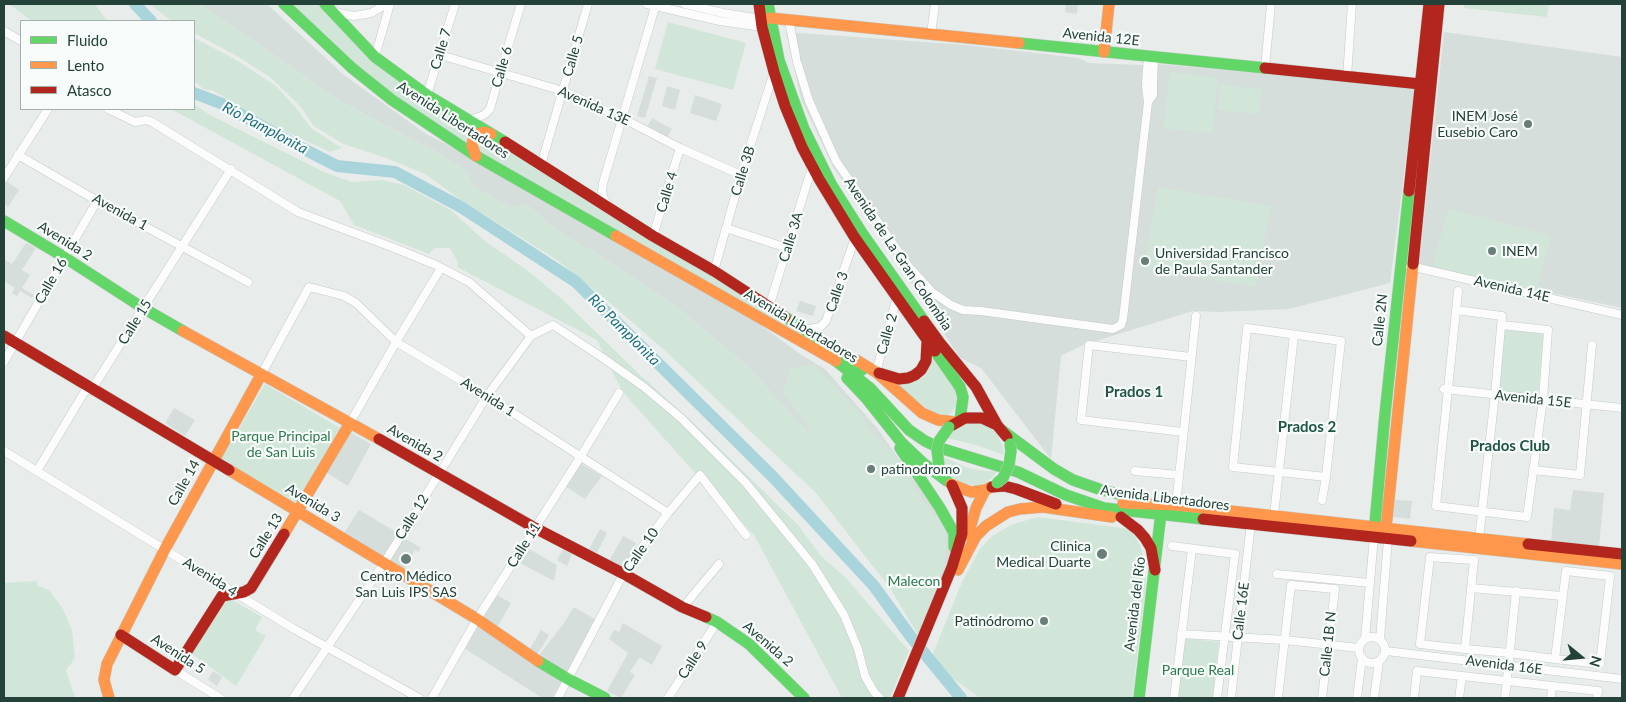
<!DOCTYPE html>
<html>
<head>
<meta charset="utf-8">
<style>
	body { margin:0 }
	#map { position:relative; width:1626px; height:702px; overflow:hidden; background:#e8edeb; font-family:Lato,sans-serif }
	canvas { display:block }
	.frame { position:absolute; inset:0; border:5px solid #24423a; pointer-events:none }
	.legend { position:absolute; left:20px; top:20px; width:175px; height:90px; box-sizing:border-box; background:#f7fbf9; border:1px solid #a3b1ad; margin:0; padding:6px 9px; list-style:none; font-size:15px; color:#24423a }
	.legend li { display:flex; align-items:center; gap:10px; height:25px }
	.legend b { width:25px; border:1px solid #a3b1ad }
	.north { position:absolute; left:1556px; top:632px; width:50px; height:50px; -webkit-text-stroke:4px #f7fbf9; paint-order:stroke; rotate:107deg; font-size:14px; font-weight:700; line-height:20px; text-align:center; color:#24423a }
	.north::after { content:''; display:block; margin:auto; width:18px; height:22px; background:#24423a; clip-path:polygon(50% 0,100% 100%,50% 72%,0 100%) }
</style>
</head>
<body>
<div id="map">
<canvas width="1626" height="702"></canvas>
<div class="frame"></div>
<ul class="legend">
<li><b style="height:6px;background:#63d668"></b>Fluido</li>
<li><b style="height:6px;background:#ff974d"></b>Lento</li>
<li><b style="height:6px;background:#b3261e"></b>Atasco</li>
</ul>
<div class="north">N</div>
</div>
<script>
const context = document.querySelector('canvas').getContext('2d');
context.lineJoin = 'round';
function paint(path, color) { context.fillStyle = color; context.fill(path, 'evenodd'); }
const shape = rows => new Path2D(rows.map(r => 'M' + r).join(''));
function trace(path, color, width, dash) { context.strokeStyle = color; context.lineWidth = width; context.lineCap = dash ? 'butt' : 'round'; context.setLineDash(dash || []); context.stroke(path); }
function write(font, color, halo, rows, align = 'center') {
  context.font = font + ' Lato,sans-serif'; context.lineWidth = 4.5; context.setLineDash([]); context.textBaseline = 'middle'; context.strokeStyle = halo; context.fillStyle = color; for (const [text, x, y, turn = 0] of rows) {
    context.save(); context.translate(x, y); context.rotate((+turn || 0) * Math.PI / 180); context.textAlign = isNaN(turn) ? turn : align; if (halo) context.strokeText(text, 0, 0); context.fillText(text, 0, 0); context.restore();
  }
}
paint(shape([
	[200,4,267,4,344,75,426,134,446,144,750,317,800,354,825,369,877,428,935,510,946,528,952,552,945,575,838,465,746,365,679,309,591,250,568,238,546,222,526,204,512,209,472,185,466,171,431,149,343,103],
	[1066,4,1078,4,1077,14,1065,12],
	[786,32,967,45,1079,58,1089,63,1144,65,1157,71,1158,64,1415,88,1390,283,1289,309,1217,312,1193,311,1083,345,1061,356,1051,459,981,368,960,358,883,239,833,167,801,99],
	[1444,32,1622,57,1622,308,1419,265],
	[649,76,657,78,645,118,637,116],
	[667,86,680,90,675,110,662,106],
	[695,95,722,104,716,121,690,113],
	[652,118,672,129,666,139,646,129],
	[5,180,19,190,8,207,4,204],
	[26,243,36,248,22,270,30,275,22,288,36,296,34,299,20,291,17,296,12,293,15,288,4,281,4,259,12,264],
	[800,301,816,306,813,316,796,311],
	[174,408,195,420,185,436,165,423],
	[350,432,371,444,348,486,325,472],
	[580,463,602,476,585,499,565,486],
	[1573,490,1604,493,1599,547,1551,542,1554,508,1570,510],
	[1395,500,1412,501,1410,519,1393,517],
	[359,510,400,534,382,561,342,536],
	[600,529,607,533,597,553,589,549],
	[623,536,636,543,632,553,619,570,608,563],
	[404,538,421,548,418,552,415,550,404,569,390,561],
	[527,548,557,565,554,581,518,562],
	[563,549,572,554,567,566,557,560],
	[497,595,511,603,497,628,481,620],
	[574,607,595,619,568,674,536,659,564,623],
	[623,623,662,646,652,665,641,658,639,658,630,672,635,675,621,698,607,691,628,653,609,639,614,630,619,632],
	[476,626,564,678,552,698,542,698,464,648],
	[541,630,549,635,537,655,529,650],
	[213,671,222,677,217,686,208,679]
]), '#d6dedb');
paint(shape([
	[9,4,95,4,107,21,32,21],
	[149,4,200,4,343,103,431,149,466,171,472,185,512,208,526,204,546,222,568,238,591,250,679,309,746,365,819,443,783,392,791,368,815,365,859,412,872,432,894,454,912,484,931,511,941,521,946,531,946,547,943,576,918,635,890,588,816,493,663,349,609,302,557,260,461,200,425,174,386,158,343,144,314,126,300,106,270,77,237,56,194,33,194,21,172,21],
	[286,4,321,4,374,58,484,131,470,147,394,99],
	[1465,4,1549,4,1547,17,1464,8],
	[668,22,746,43,733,90,655,69],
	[194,38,233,58,276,86,296,108,312,129,342,148,330,152,263,121,212,90,203,89,194,81],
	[1170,72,1218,78,1212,133,1164,128],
	[1221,85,1262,89,1259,114,1218,110],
	[194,104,210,115,324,172,352,182,382,180,404,185,452,211,485,241,528,271,562,299,639,374,700,429,798,525,821,556,845,577,909,651,890,698,842,698,754,535,702,481,622,391,597,340,457,267,458,262,450,248,434,248,429,254,354,225,340,201,171,109,194,109],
	[484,133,661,242,797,332,478,156,473,141],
	[1158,187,1270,206,1256,287,1144,268],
	[1448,209,1551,236,1536,293,1433,266],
	[1504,326,1545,331,1537,403,1496,399],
	[933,356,952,381,957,394,956,406,951,413,947,416,933,413,890,380,920,379,926,375],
	[265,384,340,428,297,503,221,459],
	[970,423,978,423,991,428,997,433,1003,447,1004,455,976,445,947,438,957,428],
	[942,456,968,468,985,471,998,471,992,478,985,483,977,485,962,484,953,479,947,472,943,464],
	[1038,517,1130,529,1140,545,1144,560,1146,585,1132,698,980,698,947,674,932,656,962,582,980,549,992,536,1013,524],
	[36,581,38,586,49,590,63,609,72,630,75,658,66,670,75,698,4,698,4,583],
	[227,597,262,617,255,630,266,636,236,686,191,653],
	[1183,638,1219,642,1213,698,1176,698]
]), '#d1e6d8');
trace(shape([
	[135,4,151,21],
	[194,93,220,103,294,144,337,166,395,172,461,207,576,282,773,477,874,586,911,637,961,698]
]), '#a9d4db', 12);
const street = shape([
	[647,4,720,21,762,27],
	[685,4,723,13,761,19],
	[333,10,339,13,354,16,371,13,387,4],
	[789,20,796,57],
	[4,31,21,41],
	[931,34,935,4],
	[440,55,563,91,622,118,680,148,741,175],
	[375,57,390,4],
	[797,62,809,101,836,161,909,267,932,292,951,305,963,310,981,311,1113,329,1121,325,1123,319,1148,102,1146,87],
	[1265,68,1271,4],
	[1347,77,1352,4],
	[1146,82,1148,57],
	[1153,83,1154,57],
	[427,95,455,4],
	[1148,102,1153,95,1153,87],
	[108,109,135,122,146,120,152,122,298,212,397,249,436,265,469,282,531,336,553,325,603,358,644,387,681,418,746,483,812,564,844,615,858,649,865,676,874,692,880,698],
	[470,120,484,115,490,109,500,73,521,4],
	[18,155,94,199,248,282],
	[541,165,588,4],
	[4,178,48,109],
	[608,205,604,199,602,192,603,183,656,4],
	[726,228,787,248],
	[653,236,680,148],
	[1410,266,1622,315],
	[714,271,741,175,774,72],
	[1458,291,1436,506,1527,517,1543,399,1548,330,1502,325],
	[769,307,812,167],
	[1456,310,1502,316,1495,394,1479,539],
	[805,330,820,327,826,321,855,238],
	[4,362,97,201],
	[876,372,897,297],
	[261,375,309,287,344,296,356,303,396,342,487,396,668,513],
	[1444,389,1622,408],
	[350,423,396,342,441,268],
	[1183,432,1081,420,1089,345,1191,357],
	[4,451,294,629,419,698],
	[1533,470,1580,475,1592,345],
	[37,471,85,391,92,389,231,169],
	[1135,471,1179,475],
	[1322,500,1326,477,1341,341,1247,328,1233,467,1326,477],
	[1176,505,1196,316],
	[1274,515,1294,335],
	[1172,546,1235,554,1217,698],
	[1277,574,1370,583],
	[1471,588,1562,596],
	[688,601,719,564],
	[1181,634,1285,640,1359,648],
	'1359 650a13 13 0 1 1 26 0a13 13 0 1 1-26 0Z',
	[1365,639,1374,537],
	[1380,639,1388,539],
	[1465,649,1474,560,1430,557,1420,644,1465,649,1510,653,1555,659,1600,664,1610,576,1566,571,1555,659],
	[1386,651,1622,679],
	[175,670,220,698],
	[293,698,384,563,487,396,531,336],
	[432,698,477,619,581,456,619,393],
	[558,698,627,567,668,513,700,475,746,535],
	[668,698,717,622],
	[1174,698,1192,549],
	[1231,698,1251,523],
	[1278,698,1291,585,1335,589,1322,698],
	[1357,698,1362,658],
	[1374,698,1379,662],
	[1414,698,1417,671,1598,691,1597,698],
	[1459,698,1462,676],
	[1505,698,1516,591],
	[1551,698,1552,686]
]);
const fast = shape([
	[284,4,352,68,392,100,476,156,616,236],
	[325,4,375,57,427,95,505,142],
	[768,4,779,60,804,129,831,184,862,233,924,321],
	[1019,43,1265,68],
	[4,221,64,257,143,308,183,331],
	[785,317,842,355,862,370],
	[935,351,960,387,963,397,960,420],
	[836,361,870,388,909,430,925,441,940,448,1018,472,1066,495,1104,508,1203,519],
	[847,378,866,398,901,442,923,463,947,481],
	[1003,431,1054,469,1073,480,1099,489,1137,499],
	[900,448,940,508,954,533,954,547],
	[1374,534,1385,414,1409,191],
	[706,617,717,622,749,644,804,698],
	[538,661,568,679,605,698],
	[1139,698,1161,513]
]);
const slow = shape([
	[770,18,1019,43],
	[1104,52,1109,4],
	[476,156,472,146,473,140,477,134,484,132,491,134],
	[616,236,836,361],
	[183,331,379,439],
	[856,360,876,372,922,413,938,420,955,422],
	[229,470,477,619,538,661],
	[951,484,971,492,985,490,991,487],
	[1123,503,1176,505,1528,544],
	[284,534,350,423],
	[968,535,976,508,985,490],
	[1388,537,1386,528,1413,264],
	[1411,541,1622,564],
	[958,570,976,536,986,526,1008,512,1020,509,1043,507,1112,517],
	[109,698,104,680,107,664,165,549,261,375]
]);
const jam = shape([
	[759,4,762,27,774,72,785,106,802,147,819,179,855,238,935,351],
	[1265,68,1430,85],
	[505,142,653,236,714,271,785,317],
	[1409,191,1429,4],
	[1413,264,1439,4],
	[924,321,940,343,976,387,997,425],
	[4,336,229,470],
	[879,373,899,379,908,378,915,375,921,370,926,361,927,342],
	[949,427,965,418,982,418,997,425,1007,437],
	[379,439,535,528,624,574,682,607,706,617],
	[992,487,1004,486,1016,489,1056,504],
	[1121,517,1138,530,1145,538,1151,548,1155,570],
	[1203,519,1411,541],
	[1528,544,1622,554],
	[121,635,175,670,222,596,244,592,251,588,284,534],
	[898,698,952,567,962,534,962,508,952,485]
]);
trace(street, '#c5cac8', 9);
trace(fast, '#c3cbc8', 12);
trace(slow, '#c3cbc8', 12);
trace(jam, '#c3cbc8', 12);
trace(street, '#fcfcfc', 8);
trace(fast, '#63d668', 11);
trace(slow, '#ff974d', 11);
trace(jam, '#b3261e', 11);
const fastBridge = shape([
	[939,466,937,450,939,441,949,427],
	[997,483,1003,478,1009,465,1011,451,1010,444]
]);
trace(fastBridge, '#c3ccc9', 12, []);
trace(fastBridge, '#63d668', 11);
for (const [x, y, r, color] of [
	[1528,124,5,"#697e78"],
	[1492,251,5,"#697e78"],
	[1145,261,5,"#697e78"],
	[871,469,5,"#697e78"],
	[1102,554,6,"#697e78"],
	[406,559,6,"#697e78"],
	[1044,621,5,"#697e78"]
]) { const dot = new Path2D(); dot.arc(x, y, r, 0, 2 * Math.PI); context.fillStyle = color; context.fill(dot); trace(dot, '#f7fbf9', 2); }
write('14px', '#24423a', '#f7fbf9', [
	["Avenida 12E",1101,37,6],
	["Calle 7",441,49,-73],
	["Calle 5",573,56,-74],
	["Calle 6",502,67,-74],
	["Avenida 13E",594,106,24],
	["Avenida Libertadores",453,120,33],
	["Calle 3B",743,171,-73],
	["Calle 4",667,192,-73],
	["Avenida 1",120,212,29],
	["Calle 3A",791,237,-73],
	["Avenida 2",65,241,32],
	["Avenida de La Gran Colombia",898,254,56],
	["Calle 16",51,281,-60],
	["Avenida 14E",1512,289,13],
	["Calle 3",837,292,-71],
	["Calle 2N",1380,320,-84],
	["Calle 15",135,322,-58],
	["Avenida Libertadores",801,326,31],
	["Calle 2",887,334,-74],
	["Avenida 1",488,397,32],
	["Avenida 15E",1533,399,6],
	["Avenida 2",415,443,30],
	["Calle 14",184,483,-61],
	["Avenida Libertadores",1165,498,7],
	["Avenida 3",313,503,31],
	["Calle 12",412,517,-58],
	["Calle 13",266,536,-58],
	["Calle 11",524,545,-58],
	["Calle 10",641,550,-55],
	["Avenida 4",210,577,32],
	["Avenida del Río",1135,604,-83],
	["Calle 16E",1241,611,-83],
	["Avenida 2",768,644,41],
	["Calle 1B N",1328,644,-84],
	["Avenida 5",178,654,33],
	["Calle 9",693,660,-57],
	["Avenida 16E",1504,665,7]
]);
write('14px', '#24423a', '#f7fbf9', [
	["INEM José",1518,116],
	["Eusebio Caro",1518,132],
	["INEM",1502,251,"left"],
	["Universidad Francisco",1155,253,"left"],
	["de Paula Santander",1155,269,"left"],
	["patinodromo",881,469,"left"],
	["Clinica",1091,546],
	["Medical Duarte",1091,562],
	["Centro Médico",406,576,"center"],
	["San Luis IPS SAS",406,592,"center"],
	["Patinódromo",1034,621]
], 'right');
write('14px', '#2d7a4b', '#f7fbf9', [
	["Parque Principal",281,436],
	["de San Luis",281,452],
	["Malecon",914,581],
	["Parque Real",1198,670]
]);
write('italic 15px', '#1c6f80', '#f7fbf9', [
	["Río Pamplonita",265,128,28],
	["Río Pamplonita",624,330,45]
]);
write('bold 15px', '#1f5548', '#f7fbf9', [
	["Prados 1",1134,392],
	["Prados 2",1307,427],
	["Prados Club",1510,446]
]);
</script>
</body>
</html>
